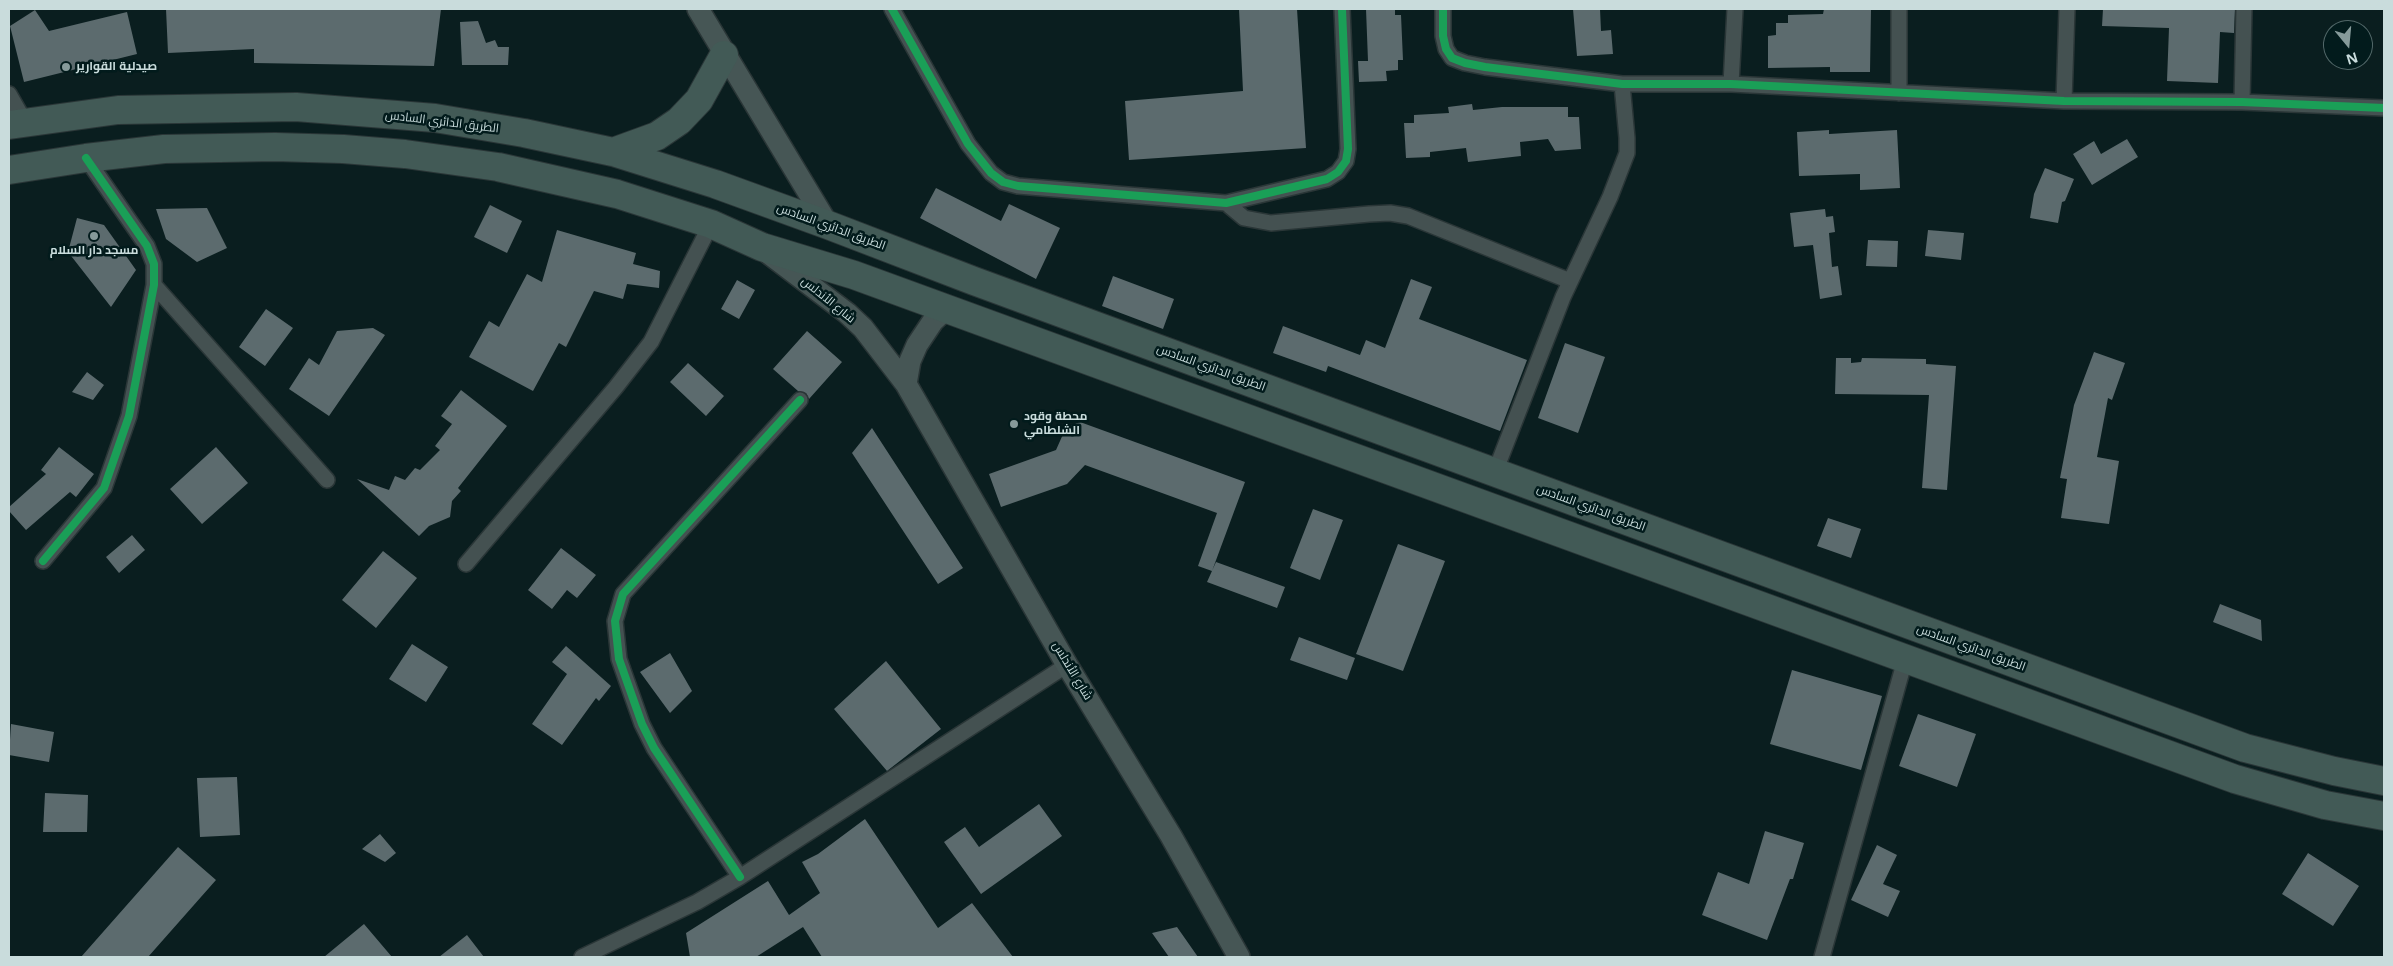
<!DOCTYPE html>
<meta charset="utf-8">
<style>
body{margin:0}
#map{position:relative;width:2393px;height:966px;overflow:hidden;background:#0a1e1f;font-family:"Open Sans",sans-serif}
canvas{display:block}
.frame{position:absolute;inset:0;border:10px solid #c9dcdc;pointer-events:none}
.north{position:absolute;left:2323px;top:20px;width:50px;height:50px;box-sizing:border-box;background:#021b1c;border:1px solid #526869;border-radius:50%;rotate:163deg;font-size:14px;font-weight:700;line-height:20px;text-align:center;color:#c9dcdc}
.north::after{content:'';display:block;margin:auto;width:18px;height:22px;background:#869a9a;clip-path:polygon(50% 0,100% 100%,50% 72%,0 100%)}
</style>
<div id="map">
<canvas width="2393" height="966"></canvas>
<div class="frame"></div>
<div class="north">N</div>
</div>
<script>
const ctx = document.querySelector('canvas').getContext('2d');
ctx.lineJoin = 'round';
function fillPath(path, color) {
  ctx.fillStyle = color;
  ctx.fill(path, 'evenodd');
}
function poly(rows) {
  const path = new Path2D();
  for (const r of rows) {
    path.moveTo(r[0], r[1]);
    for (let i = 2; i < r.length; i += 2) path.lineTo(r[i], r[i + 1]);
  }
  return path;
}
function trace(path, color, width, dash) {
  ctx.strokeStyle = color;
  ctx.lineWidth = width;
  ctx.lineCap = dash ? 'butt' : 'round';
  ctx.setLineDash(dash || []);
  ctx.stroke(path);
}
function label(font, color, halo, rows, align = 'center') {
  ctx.font = font + ' "Open Sans",Cairo,sans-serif';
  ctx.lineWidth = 5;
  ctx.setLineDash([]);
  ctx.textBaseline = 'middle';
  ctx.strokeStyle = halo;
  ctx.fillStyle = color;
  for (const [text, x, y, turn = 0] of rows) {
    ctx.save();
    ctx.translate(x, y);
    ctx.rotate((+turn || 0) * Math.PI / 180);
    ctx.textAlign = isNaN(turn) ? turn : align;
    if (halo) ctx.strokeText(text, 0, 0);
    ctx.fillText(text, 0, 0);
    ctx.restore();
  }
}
const building = poly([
 [166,9,441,9,434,66,254,63,254,49,168,53],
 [1239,9,1297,9,1306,148,1129,160,1125,101,1243,91],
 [1366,9,1395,9,1395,15,1401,15,1403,60,1398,60,1398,70,1386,71,1387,81,1359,82,1358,61,1368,61],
 [1573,9,1600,9,1601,31,1611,30,1613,54,1577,56],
 [1824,9,1871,9,1870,72,1830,72,1830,67,1768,68,1768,36,1776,35,1776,23,1788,23,1788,15,1823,14],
 [2103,9,2235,9,2234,33,2220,32,2218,83,2167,81,2169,28,2102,26],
 [35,10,49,31,127,12,137,54,24,82,10,26],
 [478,21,486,43,495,40,498,47,509,47,508,65,462,65,460,22],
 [1472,104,1473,110,1502,107,1568,107,1568,117,1579,117,1581,149,1555,151,1548,139,1520,142,1521,156,1468,162,1466,148,1430,152,1430,157,1406,158,1404,123,1414,123,1414,115,1449,113,1448,107],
 [1829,130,1829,134,1897,130,1900,188,1860,190,1860,174,1799,176,1797,132],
 [2127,139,2138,157,2092,185,2073,154,2094,141,2101,154],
 [2045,168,2074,179,2065,201,2062,202,2058,223,2030,218,2034,194],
 [936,188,1001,221,1009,204,1060,228,1036,279,920,218],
 [490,205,522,221,507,253,474,237],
 [207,208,227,248,197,262,166,239,156,209],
 [1825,209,1826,217,1833,216,1835,232,1829,233,1832,267,1838,266,1842,295,1820,299,1813,245,1794,247,1790,213],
 [77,218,104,225,136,270,111,307,68,252],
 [557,230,636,253,633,264,660,271,659,288,627,284,623,299,594,291,566,347,559,343,533,391,469,357,489,321,499,327,527,274,542,282],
 [1928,230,1964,233,1961,260,1925,256],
 [1868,240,1898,241,1897,267,1866,266],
 [1113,276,1174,299,1163,329,1102,306],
 [1411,279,1432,287,1419,319,1527,360,1500,431,1328,366,1326,372,1273,353,1283,326,1360,355,1366,340,1385,348],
 [737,280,755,290,739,319,721,309],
 [266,309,293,328,265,366,239,347],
 [373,328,385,335,329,416,289,389,309,358,319,365,337,331],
 [807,331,842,362,809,399,806,393,798,391,773,369],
 [1565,343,1605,357,1578,433,1538,418],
 [2094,352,2125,363,2112,400,2108,398,2097,457,2119,461,2109,524,2061,518,2067,479,2060,478,2074,405],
 [1836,358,1851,358,1851,363,1861,362,1862,358,1926,359,1926,364,1956,366,1947,490,1922,488,1929,395,1835,394],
 [688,363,724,396,706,416,670,382],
 [87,372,104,385,93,400,72,392],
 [461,390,507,426,458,488,461,491,452,501,450,517,429,526,419,536,357,479,389,490,395,476,405,480,415,468,420,470,440,450,435,446,452,424,441,416],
 [1080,422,1245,482,1212,571,1198,566,1217,513,1085,465,1067,484,1001,507,989,474,1056,450,1064,432,1070,426],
 [872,428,963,568,938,584,852,453],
 [59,447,94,474,76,497,70,492,26,530,9,511,9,507,46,474,41,470],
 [216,447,248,483,202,524,170,489],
 [1313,509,1343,520,1320,580,1290,568],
 [1828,518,1861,529,1851,558,1817,546],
 [132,535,145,550,119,573,106,557],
 [1398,544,1445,561,1403,671,1356,654],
 [561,548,596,575,577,598,567,590,552,609,528,590],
 [383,551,417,578,376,628,342,600],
 [1216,562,1285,587,1277,608,1207,582],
 [2220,604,2261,620,2262,641,2213,622],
 [1299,637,1355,658,1347,680,1290,660],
 [412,644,448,667,426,702,389,679],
 [566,646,611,686,599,701,596,698,562,745,532,724,567,674,552,662],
 [670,653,692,691,670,713,640,672],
 [886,661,941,729,887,771,834,709],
 [1792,670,1882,696,1861,770,1770,744],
 [1918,714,1976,734,1957,787,1899,766],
 [11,724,54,732,49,762,9,755],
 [237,777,240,835,200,837,197,778],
 [45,793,88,795,87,832,43,832],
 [1039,804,1062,836,981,894,944,842,965,827,979,847],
 [865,819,938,928,972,903,1013,957,822,957,803,927,756,957,690,957,686,933,768,881,789,915,820,893,802,862,818,854],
 [1765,831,1804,843,1793,879,1790,879,1767,940,1702,915,1718,872,1749,884],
 [380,834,396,853,385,862,362,849],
 [1877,845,1897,855,1883,884,1900,891,1888,917,1851,900],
 [178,847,216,880,148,957,81,957],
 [2308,853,2359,886,2333,926,2282,894],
 [364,924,392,957,324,957],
 [1177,927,1198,957,1169,957,1152,933],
 [467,935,484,957,439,957]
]);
const street = poly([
 [892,9,968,144,991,173,1003,182,1018,186,1226,203,1327,179,1338,172,1346,161,1348,149,1342,9],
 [1443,9,1443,36,1446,49,1452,58,1465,63,1485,67,1622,84,1731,84,2064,101,2242,102,2384,108],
 [1731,84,1735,9],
 [1899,93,1899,9],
 [9,94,25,122],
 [2064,101,2067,9],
 [2242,102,2244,9],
 [1226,203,1244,218,1271,223,1369,214,1390,213,1408,216,1570,281],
 [154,285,327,480],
 [1495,472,1563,297,1610,197,1627,153,1627,138,1622,84],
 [43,561,104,488,129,416,154,285,154,264,147,246,86,158],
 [466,564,616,387,651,342,711,224],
 [740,877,654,748,642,724,619,659,615,621,623,594,800,400],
 [582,957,697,902,740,877,1067,665],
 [1822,957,1905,660]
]);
const secondary = poly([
 [698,9,828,225],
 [768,253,847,313,863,328,906,384,1067,665,1171,836,1239,957],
 [906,384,910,361,917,345,933,321,946,309]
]);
const highway = poly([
 [9,125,118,110,296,107,435,118,524,133,613,152,715,184,828,225,974,281,2245,748,2334,771,2384,781],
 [613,152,657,136,679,121,699,100,724,55],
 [9,170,86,158,164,149,275,147,343,149,405,154,498,167,617,194,711,224,762,247,854,275,2235,779,2325,805,2384,816]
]);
const cycleway = poly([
 [892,9,968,144,991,173,1003,182,1018,186,1226,203,1327,179,1338,172,1346,161,1348,149,1342,9],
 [1443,9,1443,36,1446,49,1452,58,1465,63,1485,67,1622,84,1731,84,2064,101,2242,102,2384,108],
 [43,561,104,488,129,416,154,285,154,264,147,246,86,158],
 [740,877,654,748,642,724,619,659,615,621,623,594,800,400]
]);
const markers = [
 [66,67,5,"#869a9a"],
 [94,236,5,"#869a9a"],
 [1014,424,5,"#869a9a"]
];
const poiNames = [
 ["صيدلية القوارير",76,67],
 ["مسجد دار السلام",94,251,"center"],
 ["محطة وقود",1024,417],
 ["الشلطامي",1024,431]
];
const streetNames = [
 ["الطريق الدائري السادس",442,122,7],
 ["الطريق الدائري السادس",831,227,20],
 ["شارع الأندلس",828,300,39],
 ["الطريق الدائري السادس",1211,368,20],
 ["الطريق الدائري السادس",1591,508,20],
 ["الطريق الدائري السادس",1971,648,20],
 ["شارع الأندلس",1072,671,59]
];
fillPath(building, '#5c6b6e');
trace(street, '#2a3637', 18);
trace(secondary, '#2a3637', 24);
trace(highway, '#2a3637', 30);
trace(street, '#445151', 15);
trace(secondary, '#465655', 21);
trace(highway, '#425a56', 28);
trace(cycleway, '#1a9f57', 8);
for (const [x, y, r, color] of markers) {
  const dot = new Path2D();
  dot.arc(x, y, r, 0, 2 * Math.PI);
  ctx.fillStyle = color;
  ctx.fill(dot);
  trace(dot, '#021b1c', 2);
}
label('bold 12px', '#c9dcdc', '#021b1c', poiNames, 'left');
label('12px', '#c9dcdc', '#021b1c', streetNames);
</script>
